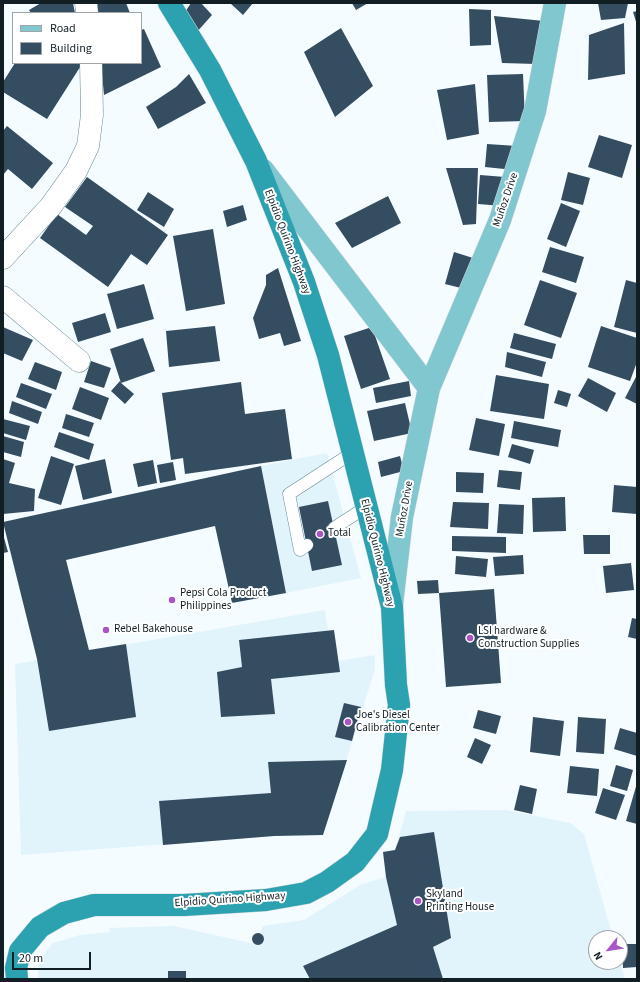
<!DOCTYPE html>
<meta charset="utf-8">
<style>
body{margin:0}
#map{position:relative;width:640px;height:982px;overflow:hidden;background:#f4fcff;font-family:"Source Sans 3",sans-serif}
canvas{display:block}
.frame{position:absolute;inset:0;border:4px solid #111f25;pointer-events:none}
.legend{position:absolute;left:12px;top:12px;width:130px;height:52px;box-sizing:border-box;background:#fff;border:1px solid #a0a5a8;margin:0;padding:5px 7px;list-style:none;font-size:12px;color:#111f25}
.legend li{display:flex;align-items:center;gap:8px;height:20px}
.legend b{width:20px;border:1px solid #a0a5a8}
.north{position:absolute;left:588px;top:930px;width:40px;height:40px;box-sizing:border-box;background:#fff;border:1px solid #a0a5a8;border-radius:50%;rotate:240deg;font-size:11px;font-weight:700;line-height:16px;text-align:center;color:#111f25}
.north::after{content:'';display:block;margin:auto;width:14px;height:18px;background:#a856c5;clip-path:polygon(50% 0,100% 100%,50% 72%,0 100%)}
.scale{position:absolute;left:12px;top:952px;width:79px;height:18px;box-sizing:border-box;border:2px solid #111f25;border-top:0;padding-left:5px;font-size:12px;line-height:14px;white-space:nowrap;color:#111f25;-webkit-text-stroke:3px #fff;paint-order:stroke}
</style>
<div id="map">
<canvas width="640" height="982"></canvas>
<div class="frame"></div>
<ul class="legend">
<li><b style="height:5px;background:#80c7d0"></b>Road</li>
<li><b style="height:11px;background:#354d61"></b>Building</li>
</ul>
<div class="north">N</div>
<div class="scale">20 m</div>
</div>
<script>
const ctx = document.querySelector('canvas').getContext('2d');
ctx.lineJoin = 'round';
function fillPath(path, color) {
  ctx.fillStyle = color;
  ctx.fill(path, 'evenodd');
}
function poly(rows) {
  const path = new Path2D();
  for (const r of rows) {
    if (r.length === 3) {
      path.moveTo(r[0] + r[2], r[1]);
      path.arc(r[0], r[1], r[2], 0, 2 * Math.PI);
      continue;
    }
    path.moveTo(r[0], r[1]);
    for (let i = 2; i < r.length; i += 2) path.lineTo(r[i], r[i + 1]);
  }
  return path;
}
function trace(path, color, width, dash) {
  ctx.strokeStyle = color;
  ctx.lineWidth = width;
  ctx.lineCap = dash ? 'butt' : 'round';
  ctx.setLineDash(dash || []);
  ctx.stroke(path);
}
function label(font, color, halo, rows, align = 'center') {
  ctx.font = font + ' "Source Sans 3",sans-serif';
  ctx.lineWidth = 4;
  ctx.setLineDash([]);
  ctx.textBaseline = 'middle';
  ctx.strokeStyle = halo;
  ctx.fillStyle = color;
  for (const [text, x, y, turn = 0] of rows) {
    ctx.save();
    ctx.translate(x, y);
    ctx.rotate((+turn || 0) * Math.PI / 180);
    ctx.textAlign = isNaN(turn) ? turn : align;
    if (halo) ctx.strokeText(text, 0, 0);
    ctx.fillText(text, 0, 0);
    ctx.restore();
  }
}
const built = poly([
 [327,453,361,578,286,593,261,466],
 [325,610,328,631,338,661,375,655,375,669,323,835,274,836,21,855,15,664],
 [506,810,570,823,584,834,613,938,596,938,596,962,620,962,625,979,38,979,39,960,53,943,80,935,110,932,109,928,174,926,255,944,252,937,256,933,260,933,263,926,304,920,362,884,386,877,383,852,395,850,406,811]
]);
const building = poly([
 [41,3,73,3,75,13,31,13,29,10],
 [95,3,126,3,130,13,96,13],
 [191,3,201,3,212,15,196,33,183,15],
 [230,3,253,3,243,15],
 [352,3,368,3,356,10],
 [598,3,628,3,625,18,601,20],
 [469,9,491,10,491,45,470,46],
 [637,11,637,25,633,12],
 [494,16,544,21,536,64,502,63],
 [624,23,625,74,588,80,589,35],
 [341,28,373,86,335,117,304,52],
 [144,29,161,67,104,95,101,63,141,63,141,30],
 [15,63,80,63,82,64,47,119,3,92,3,82],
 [189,74,206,103,158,129,146,107,176,87],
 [523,74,525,121,489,122,487,75],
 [475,84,479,134,447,140,437,90],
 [7,126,53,163,32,189,8,169,3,175,3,131],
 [599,135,632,145,622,178,588,167],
 [487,144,517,146,514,170,485,167],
 [446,168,478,168,476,224,463,225],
 [568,172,590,178,583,205,561,200],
 [480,175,505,177,503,206,478,204],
 [87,177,168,235,147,265,131,254,108,287,40,238,57,214,86,235,93,226,65,207],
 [148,192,174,209,164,227,137,210],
 [388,196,401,223,352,248,335,223],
 [561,203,580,211,566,247,547,239],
 [243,205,247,220,227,227,223,211],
 [213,229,225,304,186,311,173,236],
 [550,247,584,257,576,283,542,272],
 [454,252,473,258,465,289,445,284],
 [278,268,301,341,284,346,280,333,259,339,253,318,266,285,266,275],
 [540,280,577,293,561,338,524,325],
 [626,280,637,283,637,333,614,327],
 [144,284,154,319,117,329,107,294],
 [105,313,111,332,78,342,72,323],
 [215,326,220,361,169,367,166,331],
 [601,326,637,338,637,362,630,381,588,367],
 [3,327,33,340,22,361,3,353],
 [372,327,390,379,361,389,344,336],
 [514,333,556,344,552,359,510,348],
 [143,338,155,371,121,383,134,394,125,404,111,391,120,381,121,383,110,349],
 [507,352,546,362,542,377,505,367],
 [91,361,111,368,104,388,84,382],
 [35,362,62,372,56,390,28,379],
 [496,375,549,384,544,419,490,411],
 [637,375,637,404,625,398],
 [588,378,616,393,607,412,578,396],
 [409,381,411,396,376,403,373,388],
 [241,382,245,414,285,409,292,459,185,474,183,458,171,460,162,393],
 [21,383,52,394,46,409,16,397],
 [80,387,109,398,101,420,72,409],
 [558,390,571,394,567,407,554,403],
 [12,401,42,412,38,424,9,413],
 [405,403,412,433,374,441,367,411],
 [66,414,94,423,89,437,62,428],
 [476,418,505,424,499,456,469,450],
 [3,419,30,426,26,440,3,433],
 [514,421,561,430,558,447,511,438],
 [59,432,94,444,89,460,54,447],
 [3,436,24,442,21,457,3,452],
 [512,444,534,450,530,464,508,457],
 [51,456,74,464,61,505,38,498],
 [400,456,404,471,381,477,378,462],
 [3,459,15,463,9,483,35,489,34,511,3,514],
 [105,459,112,493,83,500,75,466],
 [153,460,157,483,138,487,133,464],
 [173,462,176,480,160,483,157,465],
 [261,466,286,593,232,603,215,526,66,560,89,650,126,644,136,717,49,731,37,659,3,522],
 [499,470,522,472,520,490,497,487],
 [456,472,484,473,483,493,456,492],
 [614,485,637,487,637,514,612,512],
 [565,497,566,531,533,532,532,498],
 [328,501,342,565,312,571,299,507],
 [453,502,489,503,488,529,450,527],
 [499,504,524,505,523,534,497,533],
 [3,534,8,552,3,553],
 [583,535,610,535,610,554,584,554],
 [452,536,506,537,506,553,452,551],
 [523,555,524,574,495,576,493,557],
 [456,556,488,559,486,577,455,574],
 [631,563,634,590,606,593,603,566],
 [438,580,439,593,418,594,417,581],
 [494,589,501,683,446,687,439,593],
 [632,618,637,619,637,639,628,637],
 [334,630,340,672,271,679,275,714,221,717,217,672,242,667,239,640],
 [344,703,361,707,352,741,335,737],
 [478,710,501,716,496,734,473,728],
 [533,717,564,721,560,756,530,752],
 [578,717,606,719,604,754,576,752],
 [620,728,637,733,637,756,614,749],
 [475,738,491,745,482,764,467,757],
 [347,760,323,835,274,836,163,845,159,801,271,793,268,762],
 [616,765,633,770,627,791,610,786],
 [570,766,599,769,597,796,567,793],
 [637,783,637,824,626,821],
 [520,785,537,789,532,814,514,810],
 [603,788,625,795,616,820,595,813],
 [434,832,451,938,433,947,443,979,310,979,303,966,397,925,386,877,383,852,395,850,400,837],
 [258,939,6],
 [622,944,637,944,637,967,623,968],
 [168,971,186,971,186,979,168,979]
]);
const lane = poly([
 [334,528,366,507],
 [307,545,300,550,289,494,352,453]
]);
const street = poly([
 [86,3,87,13],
 [3,258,51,206,76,171,88,146,92,115,91,63],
 [3,297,79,361]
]);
const primary = poly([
 [263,170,429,388],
 [392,604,402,517,429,388,500,220,535,111,555,3]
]);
const highway = poly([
 [17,979,16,968,20,951,40,927,64,913,94,905,184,905,266,900,306,893,327,882,355,862,377,834,392,770,399,705,396,685,392,607,328,355,304,282,256,161,210,70,169,3]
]);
const markers = [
 [320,534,4,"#a856c5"],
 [172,600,4,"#a856c5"],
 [106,630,4,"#a856c5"],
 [470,638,4,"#a856c5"],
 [348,722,4,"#a856c5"],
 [418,901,4,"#a856c5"]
];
const streetNames = [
 ["Muñoz Drive",506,200,-71],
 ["Elpidio Quirino Highway",287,242,69],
 ["Muñoz Drive",405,509,-80],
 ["Elpidio Quirino Highway",377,553,76],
 ["Elpidio Quirino Highway",230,900,-4]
];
const poiNames = [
 ["Total",328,534],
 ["Pepsi Cola Product",180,594],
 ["Philippines",180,607],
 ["Rebel Bakehouse",114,630],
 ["LSI hardware &",478,632],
 ["Construction Supplies",478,645],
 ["Joe's Diesel",356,716],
 ["Calibration Center",356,729],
 ["Skyland",426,895],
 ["Printing House",426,908]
];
fillPath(built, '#e1f3fb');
fillPath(building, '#354d61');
trace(lane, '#648796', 13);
trace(street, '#648796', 23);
trace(primary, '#d4d7d8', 23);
trace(highway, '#d4d7d8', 23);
trace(lane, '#fff', 12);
trace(street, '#fff', 22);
trace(primary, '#80c7d0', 22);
trace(highway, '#2ca2b1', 22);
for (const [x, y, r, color] of markers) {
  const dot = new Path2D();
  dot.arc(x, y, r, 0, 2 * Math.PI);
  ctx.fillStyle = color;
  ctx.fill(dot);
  trace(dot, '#fff', 1.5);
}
label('11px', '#111f25', '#fff', streetNames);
label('11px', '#111f25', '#fff', poiNames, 'left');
</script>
